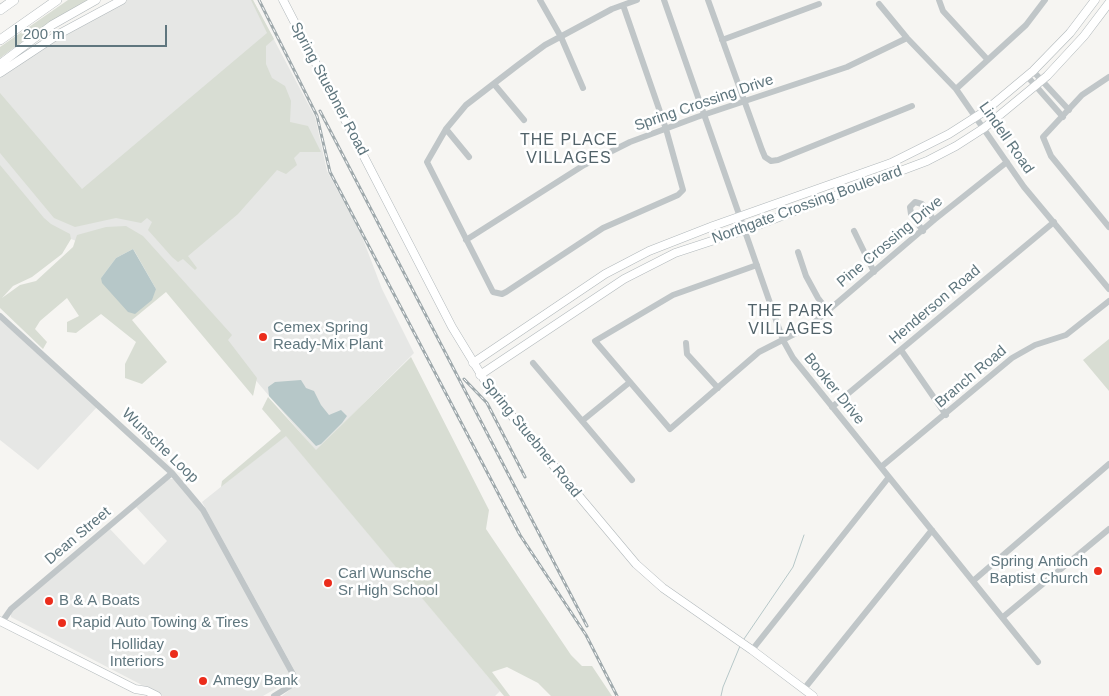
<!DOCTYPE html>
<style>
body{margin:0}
#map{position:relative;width:1109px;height:696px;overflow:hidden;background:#f6f5f2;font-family:Arial,sans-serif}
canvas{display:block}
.scale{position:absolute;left:15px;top:25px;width:152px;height:22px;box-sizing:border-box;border:2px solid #5f767e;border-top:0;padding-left:6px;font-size:15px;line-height:18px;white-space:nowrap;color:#5f767e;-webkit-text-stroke:4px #fff;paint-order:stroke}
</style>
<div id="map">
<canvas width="1109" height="696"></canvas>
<div class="scale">200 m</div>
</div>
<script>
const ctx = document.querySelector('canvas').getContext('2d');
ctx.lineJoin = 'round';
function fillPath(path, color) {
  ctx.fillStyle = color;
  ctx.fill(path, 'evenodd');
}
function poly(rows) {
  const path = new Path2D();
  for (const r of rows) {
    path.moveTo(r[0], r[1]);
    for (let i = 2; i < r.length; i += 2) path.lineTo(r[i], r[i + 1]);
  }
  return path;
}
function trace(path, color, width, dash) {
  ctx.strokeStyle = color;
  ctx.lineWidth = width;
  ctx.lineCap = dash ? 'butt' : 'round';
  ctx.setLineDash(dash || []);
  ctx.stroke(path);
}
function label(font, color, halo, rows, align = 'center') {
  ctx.font = font + ' Arial,sans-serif';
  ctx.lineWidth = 5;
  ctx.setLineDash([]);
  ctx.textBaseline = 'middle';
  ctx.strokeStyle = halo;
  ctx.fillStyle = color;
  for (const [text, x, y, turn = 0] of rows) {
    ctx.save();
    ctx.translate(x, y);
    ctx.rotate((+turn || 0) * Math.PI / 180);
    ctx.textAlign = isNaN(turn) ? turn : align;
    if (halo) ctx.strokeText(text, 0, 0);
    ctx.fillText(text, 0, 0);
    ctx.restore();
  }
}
const built = poly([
 [126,0,253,0,315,117,327,171,361,234,382,289,414,353,316,451,131,234,84,244,53,232,0,182,0,75,16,63],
 [0,320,97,407,38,470,0,440],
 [286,435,500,691,495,696,282,696,297,684,297,675,202,502],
 [169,479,175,479,199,507,291,674,289,681,263,696,163,696,11,617,11,612,110,529,144,565,167,541,136,507]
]);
const green = poly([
 [68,0,88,0,38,30,0,58,0,47],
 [251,0,253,0,274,39,266,46,266,64,272,78,285,86,291,101,290,122,308,126,321,152,300,152,294,158,297,165,286,174,277,170,238,214,188,256,197,268,195,270,183,259,178,262,172,257,148,230,152,222,147,218,141,223,116,218,75,227,54,218,0,153,0,93,82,189,267,33],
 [0,165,44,218,51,224,70,234,71,239,62,254,32,277,13,286,2,298,20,285,36,281,73,247,77,235,106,227,126,226,143,236,232,335,228,340,257,378,253,396,166,292,132,320,167,362,142,384,125,378,125,364,136,342,101,314,76,333,67,332,67,322,79,316,67,298,40,321,35,329,47,342,43,349,0,308],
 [133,249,135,252,156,289,101,278,116,258],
 [1109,339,1109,391,1083,360],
 [411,357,489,510,486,529,571,655,582,666,592,666,612,696,551,696,538,683,507,667,492,672,510,696,504,696,286,436,221,487,222,481,281,431,262,409,268,397,316,450]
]);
const water = poly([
 [133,249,156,289,152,300,135,314,128,312,102,283,101,278,116,258],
 [301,380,306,388,314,391,321,405,329,415,341,410,347,416,342,423,321,444,316,446,269,396,268,387,275,382]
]);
const stream = poly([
 [744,639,793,567,804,535],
 [721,696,723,687,740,646]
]);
const minor = poly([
 [540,0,561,37,583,88],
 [664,0,783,340,793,358,1038,662],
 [708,0,762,150,765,157,771,161,778,160,912,106],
 [939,0,943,11,987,59],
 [879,4,907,38,956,89,1024,187,1109,289],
 [623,5,666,129,683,190,678,195,603,228,506,292,502,294,493,292,427,162,446,129,466,105,518,65,545,45,573,30,612,9,623,5,637,0],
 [722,40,819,4],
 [1033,71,1069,110],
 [1027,76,1063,117],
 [1109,77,1082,95,1043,137,1051,156,1109,227],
 [494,84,524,120],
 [956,89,1026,25,1045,0],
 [446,129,469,157],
 [854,231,874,272],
 [923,231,911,214,910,207,915,202,922,204,934,220],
 [466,240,584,165,630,142,697,117,847,67,907,38],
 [798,252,806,276,818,298,828,311],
 [757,265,673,295,595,341,670,429,759,352,810,326,934,220,1007,162],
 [0,316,172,473,203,510,294,676,290,686,274,696],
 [686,343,687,354,718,388],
 [901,350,946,415],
 [533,363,632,480],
 [832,407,1054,222],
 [582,421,630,382],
 [881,467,1012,358,1035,345,1066,335,1109,301],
 [973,581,1109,464],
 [1003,617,1109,529],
 [2,622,11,609,172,473],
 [752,650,889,477],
 [804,689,932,530]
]);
const major = poly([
 [283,0,452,327,491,391,636,564,663,588,752,650,813,696],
 [0,64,52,25,96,0],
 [0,73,59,34,122,0],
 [473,363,605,274,649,251,713,226,891,163,949,134,985,111,1033,71,1070,33,1095,0],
 [480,375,624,279,675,253,745,230,895,173,927,161,956,146,984,128,1047,76,1084,36,1109,3],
 [0,621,135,689,147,691,157,696]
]);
const highway = poly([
 [0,10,14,0],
 [0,40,57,0]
]);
const rail = poly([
 [259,0,317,116,330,172,520,535,586,635,617,696],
 [320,111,587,626],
 [464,379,487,403,525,477]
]);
const markers = [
 [263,337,5,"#eb2d1c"],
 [1098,571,5,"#eb2d1c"],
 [328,583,5,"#eb2d1c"],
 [49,601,5,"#eb2d1c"],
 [62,623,5,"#eb2d1c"],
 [174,654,5,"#eb2d1c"],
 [203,681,5,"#eb2d1c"]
];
const streetNames = [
 ["Spring Stuebner Road",329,89,62],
 ["Spring Crossing Drive",704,103,-19],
 ["Lindell Road",1006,138,55],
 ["Northgate Crossing Boulevard",807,205,-20],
 ["Pine Crossing Drive",890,242,-40],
 ["Henderson Road",935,305,-40],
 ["Branch Road",971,377,-40],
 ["Booker Drive",834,389,51],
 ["Spring Stuebner Road",531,438,51],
 ["Wunsche Loop",160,446,44],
 ["Dean Street",78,536,-40]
];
const poiNames = [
 ["Cemex Spring",273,328],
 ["Ready-Mix Plant",273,345],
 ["Spring Antioch",1088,562,"right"],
 ["Baptist Church",1088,579,"right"],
 ["Carl Wunsche",338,574],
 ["Sr High School",338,591],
 ["B & A Boats",59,601],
 ["Rapid Auto Towing & Tires",72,623],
 ["Holliday",164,645,"right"],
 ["Interiors",164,662,"right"],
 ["Amegy Bank",213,681]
];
const neighbourhoodNames = [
 ["THE PLACE",569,141],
 ["VILLAGES",569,159],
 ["THE PARK",791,312],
 ["VILLAGES",791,330]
];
fillPath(built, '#e6e7e5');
fillPath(green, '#d8ddd3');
fillPath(water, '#b6c7c8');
trace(stream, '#b6c7c8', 1);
trace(major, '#b1b8bb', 9);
trace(highway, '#b3b9bb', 10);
trace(minor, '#c0c6c8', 6);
trace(major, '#fff', 8);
trace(highway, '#fff', 9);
trace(rail, '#9fa9ac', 3);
trace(rail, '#fff', 1, [4]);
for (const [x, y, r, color] of markers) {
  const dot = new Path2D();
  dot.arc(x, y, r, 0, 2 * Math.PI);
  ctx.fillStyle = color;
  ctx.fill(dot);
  trace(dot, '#fff', 2);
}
label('15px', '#5f767e', '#fff', streetNames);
label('15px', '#5f767e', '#fff', poiNames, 'left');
ctx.letterSpacing = '1px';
label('16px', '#516269', '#fff', neighbourhoodNames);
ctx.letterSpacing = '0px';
</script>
